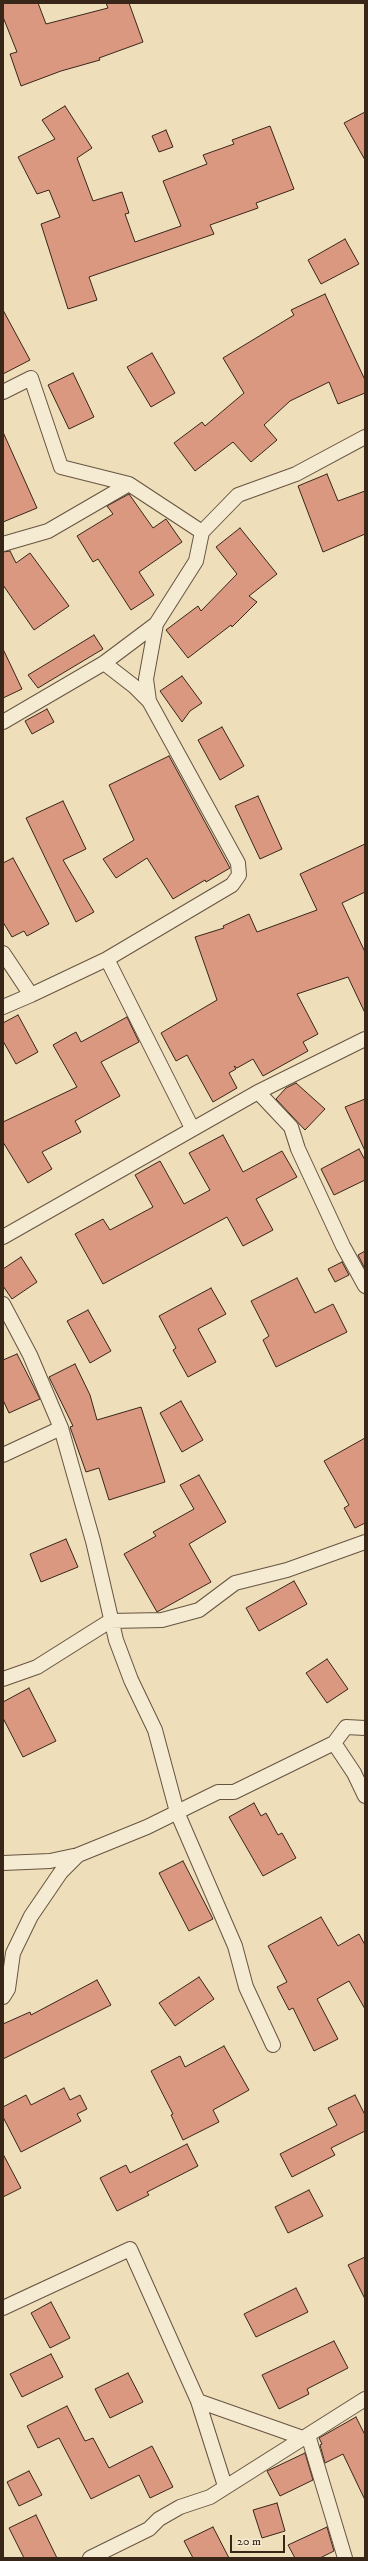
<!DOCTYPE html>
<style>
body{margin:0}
#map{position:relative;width:368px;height:2561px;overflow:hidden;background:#efdeba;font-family:"IM FELL DW Pica",serif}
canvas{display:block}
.frame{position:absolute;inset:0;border:4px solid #382619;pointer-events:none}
.scale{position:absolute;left:230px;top:2535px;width:55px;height:18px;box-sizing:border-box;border:2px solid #382619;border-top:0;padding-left:5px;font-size:12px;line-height:14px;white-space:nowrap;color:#382619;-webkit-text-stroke:3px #f5ead2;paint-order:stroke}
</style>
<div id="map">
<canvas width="368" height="2561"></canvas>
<div class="frame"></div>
<div class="scale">20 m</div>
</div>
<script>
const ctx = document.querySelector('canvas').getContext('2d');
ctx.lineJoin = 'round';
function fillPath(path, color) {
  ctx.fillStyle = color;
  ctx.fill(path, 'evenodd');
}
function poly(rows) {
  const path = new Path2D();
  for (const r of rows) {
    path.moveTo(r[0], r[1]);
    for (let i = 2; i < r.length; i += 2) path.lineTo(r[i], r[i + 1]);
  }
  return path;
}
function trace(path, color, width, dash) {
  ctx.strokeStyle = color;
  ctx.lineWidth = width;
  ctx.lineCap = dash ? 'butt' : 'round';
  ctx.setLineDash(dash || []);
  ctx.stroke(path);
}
const building = poly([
 [3,3,38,3,46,24,108,8,106,3,129,3,143,42,99,58,100,60,61,71,21,86,10,54,17,52,3,17,3,3],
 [65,106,92,148,77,158,93,201,122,192,129,213,125,214,135,242,181,226,163,181,207,164,203,155,234,144,232,140,270,126,294,189,256,203,258,208,210,225,214,234,89,277,97,300,68,309,41,224,60,217,49,190,37,194,18,157,55,139,42,120,65,106],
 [365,112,365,160,344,123,365,112],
 [166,130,173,147,159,152,152,136,166,130],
 [345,239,359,264,321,284,308,260,345,239],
 [325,294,365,380,365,393,338,404,329,382,290,401,264,425,277,440,251,462,233,442,195,471,174,443,202,422,205,426,244,393,223,358,294,315,291,310,325,294],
 [3,310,30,360,3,374,3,310],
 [152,353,175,393,151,407,127,367,152,353],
 [73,373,94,417,69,429,48,385,73,373],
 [3,432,37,508,3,522,3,432],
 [327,474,338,501,365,491,365,534,323,552,298,486,327,474],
 [129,494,153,528,166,519,182,542,139,572,154,595,131,610,98,559,93,562,77,536,113,514,107,506,129,494],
 [240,528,277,574,249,596,257,602,232,627,231,625,188,658,166,630,198,606,201,611,237,574,216,547,240,528],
 [10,551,16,563,30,553,69,606,34,630,3,585,3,552,10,551],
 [94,635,103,649,38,688,28,675,94,635],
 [3,649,22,689,3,698,3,649],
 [182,676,202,703,190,711,182,722,160,691,182,676],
 [47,709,54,722,32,734,25,721,47,709],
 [222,727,244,766,220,780,198,740,222,727],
 [169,756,230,868,206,882,205,880,173,899,147,858,116,878,103,859,134,840,109,785,169,756],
 [258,796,282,849,260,859,235,806,258,796],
 [63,801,86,849,63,860,94,912,76,922,26,818,63,801],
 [365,844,365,892,342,903,365,952,365,1013,348,977,297,994,318,1034,303,1042,308,1051,263,1076,253,1059,237,1068,234,1066,236,1069,229,1073,237,1088,213,1102,187,1055,176,1061,161,1033,217,1000,195,937,224,928,223,926,249,914,257,932,317,910,300,874,365,844],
 [13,858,49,924,27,936,24,931,12,937,3,922,3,863,13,858],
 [18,1015,38,1052,16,1064,3,1041,3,1023,18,1015],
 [127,1017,139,1042,101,1062,120,1096,75,1121,81,1132,42,1152,52,1169,28,1183,3,1142,3,1122,77,1087,53,1045,76,1032,81,1042,127,1017],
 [296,1083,325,1109,305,1130,276,1099,286,1088,296,1083],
 [365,1099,365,1151,345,1107,365,1099],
 [223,1135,243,1172,282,1151,297,1177,256,1199,273,1230,243,1246,227,1217,103,1284,75,1234,103,1219,110,1230,153,1207,135,1175,160,1161,184,1204,210,1190,189,1153,223,1135],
 [359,1149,365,1160,365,1180,334,1195,321,1169,359,1149],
 [365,1251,365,1267,364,1267,358,1255,365,1251],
 [21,1257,37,1282,12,1299,3,1286,3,1269,21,1257],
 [342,1262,349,1275,335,1282,328,1269,342,1262],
 [297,1278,315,1313,333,1304,347,1332,276,1367,263,1340,269,1336,251,1301,297,1278],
 [211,1288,226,1314,198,1329,216,1362,188,1377,173,1350,176,1348,159,1316,211,1288],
 [88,1310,111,1351,90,1363,67,1321,88,1310],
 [17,1354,40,1399,9,1413,3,1400,3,1360,17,1354],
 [75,1364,90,1395,97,1420,141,1407,165,1482,109,1500,99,1468,86,1472,70,1427,73,1426,49,1377,75,1364],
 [181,1401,203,1440,182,1452,160,1413,181,1401],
 [365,1438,365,1523,355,1528,344,1508,349,1505,324,1461,365,1438],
 [199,1475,226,1522,189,1544,211,1582,157,1612,124,1554,156,1536,153,1532,194,1509,180,1485,199,1475],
 [66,1539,78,1567,41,1582,30,1554,66,1539],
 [294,1581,307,1604,259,1631,246,1608,294,1581],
 [327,1659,348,1689,327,1703,306,1673,327,1659],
 [29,1688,56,1741,23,1757,3,1718,3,1702,29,1688],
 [254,1803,261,1816,266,1813,278,1835,282,1833,296,1858,263,1876,229,1817,254,1803],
 [183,1861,213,1919,189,1931,159,1873,183,1861],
 [321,1917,338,1946,359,1934,365,1945,365,2009,349,1981,317,1999,338,2039,314,2051,293,2008,289,2010,277,1987,287,1982,268,1946,321,1917],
 [199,1977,214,1999,175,2026,159,2003,199,1977],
 [97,1980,111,2005,3,2059,3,2024,30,2012,31,2015,97,1980],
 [224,2046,249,2090,213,2110,219,2122,183,2140,171,2115,173,2114,151,2071,180,2056,185,2067,224,2046],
 [64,2088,70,2100,80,2095,87,2109,77,2114,81,2121,21,2152,3,2117,3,2107,26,2095,31,2105,64,2088],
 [355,2095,365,2115,365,2131,331,2148,335,2155,292,2177,280,2154,337,2125,328,2108,355,2095],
 [187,2144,198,2166,147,2192,149,2195,117,2211,100,2178,126,2165,130,2173,187,2144],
 [3,2154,21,2188,3,2197,3,2154],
 [309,2190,323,2216,288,2233,275,2207,309,2190],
 [365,2257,365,2299,348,2265,365,2257],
 [296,2288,308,2312,256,2337,244,2314,296,2288],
 [51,2302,70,2338,50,2348,31,2313,51,2302],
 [334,2341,348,2368,307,2389,309,2394,279,2409,262,2375,334,2341],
 [51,2354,63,2377,22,2397,10,2374,51,2354],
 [128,2373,143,2402,110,2418,95,2389,128,2373],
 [67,2406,85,2441,93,2438,109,2468,152,2446,173,2487,150,2498,139,2475,91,2499,59,2438,38,2448,27,2426,67,2406],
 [356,2417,365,2435,365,2500,343,2454,325,2463,320,2445,322,2444,319,2438,356,2417],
 [305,2453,313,2480,280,2496,267,2471,305,2453],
 [29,2471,42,2495,19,2506,7,2482,29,2471],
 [277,2503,285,2531,262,2538,253,2510,277,2503],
 [36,2515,57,2558,24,2558,9,2528,36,2515],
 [213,2527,229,2558,193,2558,184,2541,213,2527],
 [327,2527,334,2551,320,2558,295,2558,288,2545,327,2527]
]);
const street = poly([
 [3,392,31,378,61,467,129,484,202,532],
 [3,544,48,531,129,484],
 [149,701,146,679,156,624],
 [3,722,104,663,156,624,196,561,202,532,238,495,296,474,365,437],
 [3,953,31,995,107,959,232,885,239,875,238,863,149,701,135,687,104,663],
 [107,959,192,1128],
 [3,1007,31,995],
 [258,1092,291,1127,298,1149,343,1246,365,1286],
 [3,1237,258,1092,365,1039],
 [3,1304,30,1355,61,1428,93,1541,116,1640,131,1680,155,1730,177,1812,235,1946,246,1987,273,2045],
 [3,1455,61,1428],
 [3,1679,37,1667,110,1621,162,1620,199,1610,235,1583,287,1570,365,1542],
 [334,1743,346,1727,365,1728],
 [3,1863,50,1861,78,1855,147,1827,218,1792,234,1792,334,1743,354,1773,365,1796],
 [3,1997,8,1989,13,1953,31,1916,61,1872,78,1855],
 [3,2308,130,2249,198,2401,225,2486],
 [198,2401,303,2438],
 [308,2435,345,2558],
 [90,2558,149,2529,159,2519,180,2507,210,2497,365,2399]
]);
fillPath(building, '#da9881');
trace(building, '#382619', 1);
trace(street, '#665441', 16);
trace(street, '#f5ead2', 14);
</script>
